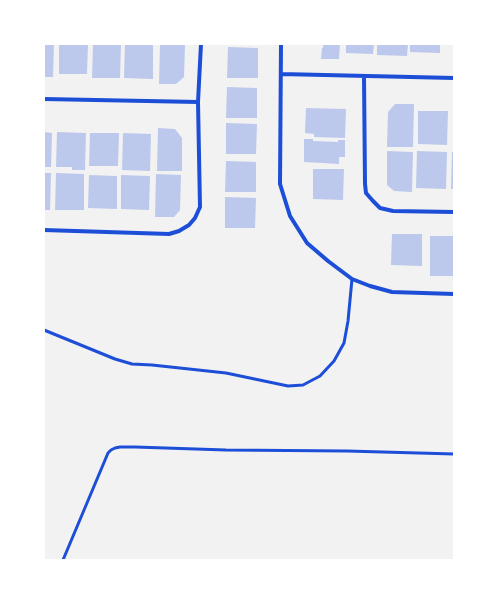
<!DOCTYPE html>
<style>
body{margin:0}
#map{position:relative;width:498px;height:604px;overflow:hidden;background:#f2f2f2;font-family:Barlow,sans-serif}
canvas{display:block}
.frame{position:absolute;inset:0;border:45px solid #fff;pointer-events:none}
</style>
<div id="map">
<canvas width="498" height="604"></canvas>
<div class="frame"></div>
</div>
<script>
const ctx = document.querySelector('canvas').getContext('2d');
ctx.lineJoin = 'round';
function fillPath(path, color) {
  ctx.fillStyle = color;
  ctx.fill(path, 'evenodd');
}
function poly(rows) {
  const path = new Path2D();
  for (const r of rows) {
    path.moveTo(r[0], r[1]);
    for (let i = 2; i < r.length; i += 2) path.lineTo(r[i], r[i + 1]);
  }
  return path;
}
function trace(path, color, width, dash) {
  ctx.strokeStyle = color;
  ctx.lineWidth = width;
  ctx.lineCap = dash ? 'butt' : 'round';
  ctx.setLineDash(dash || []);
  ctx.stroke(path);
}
const building = poly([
 [44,44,54,44,53,77,44,77],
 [59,44,88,44,87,74,59,74],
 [93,44,121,44,120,78,92,78],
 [125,44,153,44,153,79,124,78],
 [160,44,185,45,184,77,176,84,159,84],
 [323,44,340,44,339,59,321,59,322,48,323,48],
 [346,44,374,44,373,54,346,53],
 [377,44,408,44,407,56,377,55],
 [410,44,440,44,440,53,410,52],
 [228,47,258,48,258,78,227,78],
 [227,87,257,88,257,118,226,118],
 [395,104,414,104,413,147,387,147,388,112],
 [306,108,346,109,345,138,314,137,314,134,305,133],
 [418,111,448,111,447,145,418,144],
 [226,123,257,124,256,154,226,154],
 [158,128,175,129,182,138,182,171,157,171],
 [44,132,52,133,51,167,44,167],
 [57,132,86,133,85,170,72,170,72,167,56,167],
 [90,133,119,133,118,166,89,166],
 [123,133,151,134,150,171,122,170],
 [304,139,313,139,313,141,338,142,338,140,345,140,345,157,339,157,339,164,304,162],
 [387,151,413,152,412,192,394,191,387,185],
 [417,151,447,152,446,189,416,188],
 [452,152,454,152,454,189,451,189],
 [226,161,256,162,256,192,225,192],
 [313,169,344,169,343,200,313,199],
 [44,173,51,173,50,210,44,210],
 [56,173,84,174,84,210,55,210],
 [156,174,181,175,180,210,174,217,155,217],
 [89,175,117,176,117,209,88,208],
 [121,175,150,176,149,210,121,209],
 [225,197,256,198,255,228,225,228],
 [392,234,422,234,422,266,391,265],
 [430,236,453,236,453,276,430,276]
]);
const service = poly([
 [44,330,115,359,132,364,152,365,226,373,288,386,303,385,320,376,334,361,344,343,348,321,352,279],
 [63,560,108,453,111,450,115,448,120,447,135,447,226,450,347,451,454,454]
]);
const minor = poly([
 [281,44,280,184,290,216,307,243,328,261,352,279,370,286,392,292,454,294],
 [281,74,454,78],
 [364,76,365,184,366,193,373,201,380,208,393,211,454,212],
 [44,99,198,102],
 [44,230,169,234,179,231,189,225,195,218,200,207,198,102,201,44]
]);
fillPath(building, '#bdc9ec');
trace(service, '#1d4ed8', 3);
trace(minor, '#1d4ed8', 4);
</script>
